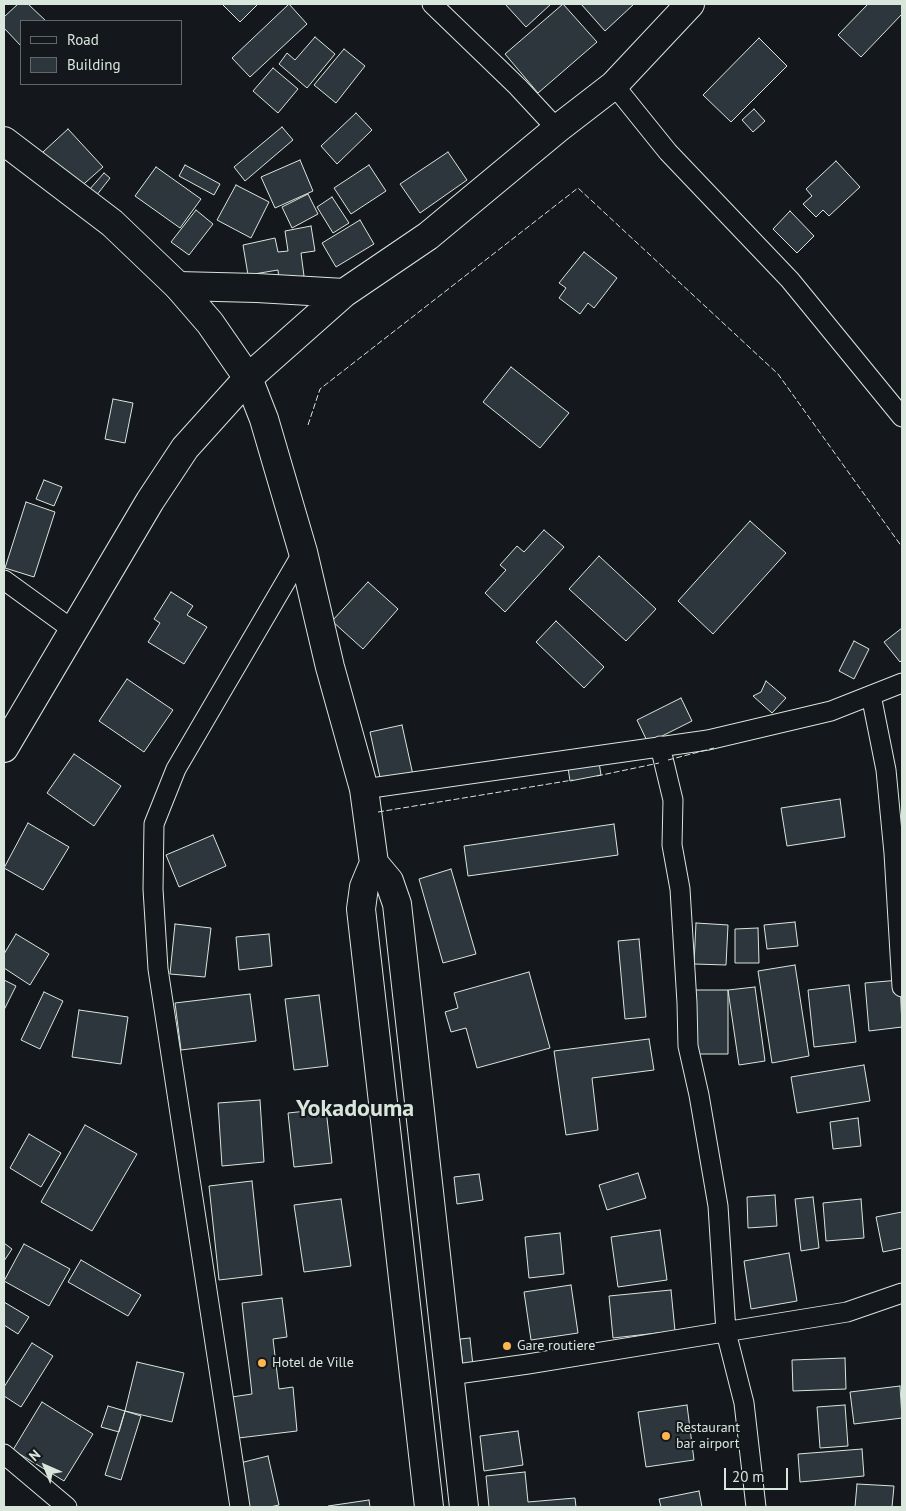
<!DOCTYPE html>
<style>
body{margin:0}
#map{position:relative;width:906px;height:1511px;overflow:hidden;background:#14181c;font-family:"PT Sans",sans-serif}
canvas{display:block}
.frame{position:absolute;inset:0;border:5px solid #d8e6dc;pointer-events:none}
.legend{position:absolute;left:20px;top:20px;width:162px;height:65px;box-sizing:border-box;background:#14181c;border:1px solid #626a69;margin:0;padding:6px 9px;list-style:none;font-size:15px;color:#d8e6dc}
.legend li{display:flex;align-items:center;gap:10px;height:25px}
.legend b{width:25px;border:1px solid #626a69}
.north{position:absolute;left:20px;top:1441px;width:50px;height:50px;-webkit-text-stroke:4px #14181c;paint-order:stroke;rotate:316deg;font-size:14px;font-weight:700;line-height:20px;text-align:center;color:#d8e6dc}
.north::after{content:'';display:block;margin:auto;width:18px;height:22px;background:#d8e6dc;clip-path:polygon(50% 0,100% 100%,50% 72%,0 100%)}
.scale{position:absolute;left:724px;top:1468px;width:64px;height:22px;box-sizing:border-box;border:2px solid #d8e6dc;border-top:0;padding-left:6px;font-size:15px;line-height:18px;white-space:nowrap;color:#d8e6dc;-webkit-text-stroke:4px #14181c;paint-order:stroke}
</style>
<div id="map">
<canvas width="906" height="1511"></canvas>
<div class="frame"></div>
<ul class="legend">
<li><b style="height:6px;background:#14181c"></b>Road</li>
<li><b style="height:14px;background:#2c363c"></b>Building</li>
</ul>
<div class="north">N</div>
<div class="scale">20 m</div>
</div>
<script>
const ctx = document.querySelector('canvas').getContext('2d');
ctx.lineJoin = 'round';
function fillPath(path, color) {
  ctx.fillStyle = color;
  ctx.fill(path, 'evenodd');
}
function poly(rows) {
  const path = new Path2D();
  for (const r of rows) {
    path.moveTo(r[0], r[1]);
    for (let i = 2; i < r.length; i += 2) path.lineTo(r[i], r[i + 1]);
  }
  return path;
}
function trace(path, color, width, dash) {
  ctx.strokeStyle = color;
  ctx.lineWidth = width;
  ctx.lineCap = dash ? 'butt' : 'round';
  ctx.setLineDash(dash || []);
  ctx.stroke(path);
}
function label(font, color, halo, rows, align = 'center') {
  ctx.font = font + ' "PT Sans",sans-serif';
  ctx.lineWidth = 4;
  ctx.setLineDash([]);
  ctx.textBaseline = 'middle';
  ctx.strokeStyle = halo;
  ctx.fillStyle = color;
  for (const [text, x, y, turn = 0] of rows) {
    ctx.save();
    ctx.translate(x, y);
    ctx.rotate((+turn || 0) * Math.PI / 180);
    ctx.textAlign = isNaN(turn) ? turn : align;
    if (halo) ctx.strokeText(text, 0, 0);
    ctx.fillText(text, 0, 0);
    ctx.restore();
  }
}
const building = poly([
 [18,4,28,4,46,21,21,21,21,46,4,28,4,17,18,4],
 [222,4,258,4,240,22,222,4],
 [289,4,307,24,250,77,232,58,289,4],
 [505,4,551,4,526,27,505,4],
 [563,4,597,42,538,93,505,54,563,4],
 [581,4,634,4,605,31,581,4],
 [868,4,902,4,902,14,861,57,838,35,868,4],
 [315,37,335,54,307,88,279,64,287,53,295,60,315,37],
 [759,38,787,66,731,122,703,95,759,38],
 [344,49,365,66,336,103,314,85,344,49],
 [273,68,298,89,278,113,253,91,273,68],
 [754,109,765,121,753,132,742,120,754,109],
 [356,113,372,130,337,164,321,146,356,113],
 [282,127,293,140,245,181,234,167,282,127],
 [68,129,103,167,77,190,43,152,68,129],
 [448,152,467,180,420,213,400,184,448,152],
 [300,160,313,191,275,208,261,177,300,160],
 [836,161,860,187,829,216,823,210,816,217,803,204,812,196,806,189,836,161],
 [185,165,220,184,214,195,179,176,185,165],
 [369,165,386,191,351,214,334,188,369,165],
 [156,167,201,199,180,228,135,196,156,167],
 [104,173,110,178,96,196,89,190,104,173],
 [236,185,269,202,251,238,217,220,236,185],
 [308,194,318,214,292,228,282,207,308,194],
 [332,197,349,223,333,233,317,207,332,197],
 [196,210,213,224,189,255,171,242,196,210],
 [790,211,814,236,797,253,773,229,790,211],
 [360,220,374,244,336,267,322,243,360,220],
 [311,226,315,251,301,253,304,276,279,280,278,270,248,275,243,245,275,238,278,252,288,251,285,231,311,226],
 [584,252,617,278,594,308,588,303,580,314,559,298,566,288,559,283,584,252],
 [511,367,569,413,540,448,483,402,511,367],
 [113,399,133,403,125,443,105,439,113,399],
 [44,480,62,487,54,506,36,499,44,480],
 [26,502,55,512,34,577,5,568,26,502],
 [750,521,786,553,713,634,678,601,750,521],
 [544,530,564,547,505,612,485,593,506,570,500,565,517,546,524,552,544,530],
 [599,556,656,609,626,641,569,589,599,556],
 [368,582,398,609,363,649,332,621,368,582],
 [171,592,193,606,187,615,207,627,184,664,148,642,160,623,154,619,171,592],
 [556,621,604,667,584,688,536,642,556,621],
 [902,628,902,660,900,662,884,642,902,628],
 [854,641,869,649,854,679,839,671,854,641],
 [127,679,173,710,144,752,99,721,127,679],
 [766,681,786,698,772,713,753,696,761,692,766,681],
 [681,698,692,721,648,743,637,720,681,698],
 [402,725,413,775,381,782,370,732,402,725],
 [74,754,121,786,94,826,47,793,74,754],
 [598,756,601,775,570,781,567,761,598,756],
 [840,799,845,837,787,846,781,808,840,799],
 [28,823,69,847,43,890,4,868,28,823],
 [614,824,618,855,468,876,464,846,614,824],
 [213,835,226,866,179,887,166,855,213,835],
 [451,869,476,954,443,963,419,879,451,869],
 [795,922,798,946,767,949,764,925,795,922],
 [696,923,728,925,726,965,694,964,696,923],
 [175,924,211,928,205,977,170,974,175,924],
 [758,928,759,963,735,963,735,929,758,928],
 [16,934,49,954,30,985,4,968,4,954,16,934],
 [269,934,272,966,239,970,236,937,269,934],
 [639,939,646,1017,625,1019,618,941,639,939],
 [795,965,809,1056,772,1063,758,971,795,965],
 [529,972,550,1048,477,1068,466,1028,451,1032,445,1012,458,1008,454,993,529,972],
 [4,980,16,986,4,1010,4,980],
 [900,980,902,1027,869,1031,865,983,900,980],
 [849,985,856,1042,814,1047,808,990,849,985],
 [755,987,765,1061,739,1065,728,990,755,987],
 [695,990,728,990,728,1054,695,1054,695,990],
 [44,992,63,1001,40,1049,21,1040,44,992],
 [250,994,256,1041,181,1050,175,1003,250,994],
 [319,995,328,1066,294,1070,285,999,319,995],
 [79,1010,128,1017,121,1064,72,1057,79,1010],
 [649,1039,654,1070,592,1078,598,1130,566,1135,554,1051,649,1039],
 [864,1065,870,1101,797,1113,791,1077,864,1065],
 [260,1100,264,1162,222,1166,218,1103,260,1100],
 [326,1109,332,1163,294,1167,288,1113,326,1109],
 [858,1118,861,1146,833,1149,830,1122,858,1118],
 [85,1125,137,1154,92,1231,41,1202,85,1125],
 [29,1134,61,1153,41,1187,10,1168,29,1134],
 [638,1173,646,1198,607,1210,599,1185,638,1173],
 [479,1174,483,1200,457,1204,454,1177,479,1174],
 [252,1181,262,1275,219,1280,209,1186,252,1181],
 [775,1195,777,1226,748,1228,747,1197,775,1195],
 [813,1197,819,1248,801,1251,795,1199,813,1197],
 [341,1199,351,1266,304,1272,294,1205,341,1199],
 [861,1199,864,1238,826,1241,823,1203,861,1199],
 [902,1212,902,1248,883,1252,876,1217,902,1212],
 [660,1230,667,1280,618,1287,611,1237,660,1230],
 [560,1233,564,1274,529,1278,525,1237,560,1233],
 [4,1243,12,1249,4,1261,4,1243],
 [24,1244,70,1269,49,1306,4,1281,24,1244],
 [789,1253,797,1301,751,1309,744,1261,789,1253],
 [81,1260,141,1295,128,1316,68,1282,81,1260],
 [571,1285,578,1333,531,1340,524,1292,571,1285],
 [671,1290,675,1331,613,1338,609,1296,671,1290],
 [282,1298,287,1337,273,1339,279,1389,293,1387,297,1431,230,1439,225,1398,252,1394,242,1303,282,1298],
 [4,1302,29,1317,18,1334,4,1325,4,1302],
 [470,1338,473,1366,463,1367,460,1339,470,1338],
 [32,1343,53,1356,21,1407,4,1396,4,1387,32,1343],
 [845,1358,846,1389,793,1391,792,1360,845,1358],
 [137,1362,184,1373,172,1422,125,1411,137,1362],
 [900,1386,902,1418,854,1424,850,1392,900,1386],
 [42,1402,93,1434,64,1481,13,1450,42,1402],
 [687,1405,694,1460,646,1467,638,1412,687,1405],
 [845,1405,848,1446,820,1448,817,1407,845,1405],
 [108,1406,125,1411,119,1432,101,1427,108,1406],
 [125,1411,141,1416,121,1480,105,1475,125,1411],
 [518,1431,523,1465,484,1471,480,1436,518,1431],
 [862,1449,864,1476,800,1482,798,1454,862,1449],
 [268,1456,279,1505,270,1507,238,1507,228,1466,268,1456],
 [525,1472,528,1502,575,1498,576,1507,489,1507,486,1476,525,1472],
 [857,1484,894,1486,892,1507,855,1507,857,1484],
 [699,1491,702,1507,661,1507,659,1499,699,1491],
 [369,1500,370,1507,329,1507,328,1506,369,1500]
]);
const street = poly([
 [432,4,518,87,557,129],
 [614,85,668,152,790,280,902,417],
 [4,580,73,630],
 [871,695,886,770,894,853,902,987],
 [660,746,673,800,672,845,680,889,687,1003,688,1046,699,1095,718,1206,726,1332,744,1403,756,1507],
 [364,789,708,740,831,711,902,683],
 [450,1375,528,1364,847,1312,902,1293],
 [4,1454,67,1507],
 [240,1507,158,969,153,889,154,824,176,769,303,552]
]);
const secondary = poly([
 [178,286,257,288,344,293],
 [4,748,150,501,185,448,248,378,344,293,428,236,557,129,614,85,690,4]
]);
const highway = poly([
 [4,141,112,223,178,286,210,323,248,378,264,419,303,552,330,667,364,789,374,863,364,887,361,909,429,1507],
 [374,863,389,881,397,904,464,1507]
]);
const fence = poly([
 [308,425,320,389,578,188,778,374,902,547],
 [668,760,714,748],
 [597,776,659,763],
 [378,812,573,780]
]);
const markers = [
 [507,1346,5,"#ffb74d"],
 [262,1363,5,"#ffb74d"],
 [666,1436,5,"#ffb74d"]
];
const poiNames = [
 ["Gare routiere",517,1346],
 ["Hotel de Ville",272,1363],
 ["Restaurant",676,1428],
 ["bar airport",676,1444]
];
const townNames = [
 ["Yokadouma",355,1109]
];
fillPath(building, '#2c363c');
trace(building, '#d8e6dc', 1);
trace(street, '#d8e6dc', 21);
trace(secondary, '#d8e6dc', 30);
trace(highway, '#d8e6dc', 30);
trace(street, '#14181c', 19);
trace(secondary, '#14181c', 28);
trace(highway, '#14181c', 28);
trace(fence, '#d8e6dc', 1, [6, 2.5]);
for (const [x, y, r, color] of markers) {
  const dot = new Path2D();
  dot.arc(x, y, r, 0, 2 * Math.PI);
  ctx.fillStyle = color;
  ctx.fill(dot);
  trace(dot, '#14181c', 2);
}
label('14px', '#d8e6dc', '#14181c', poiNames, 'left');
label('bold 24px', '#d8e6dc', '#14181c', townNames);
</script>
